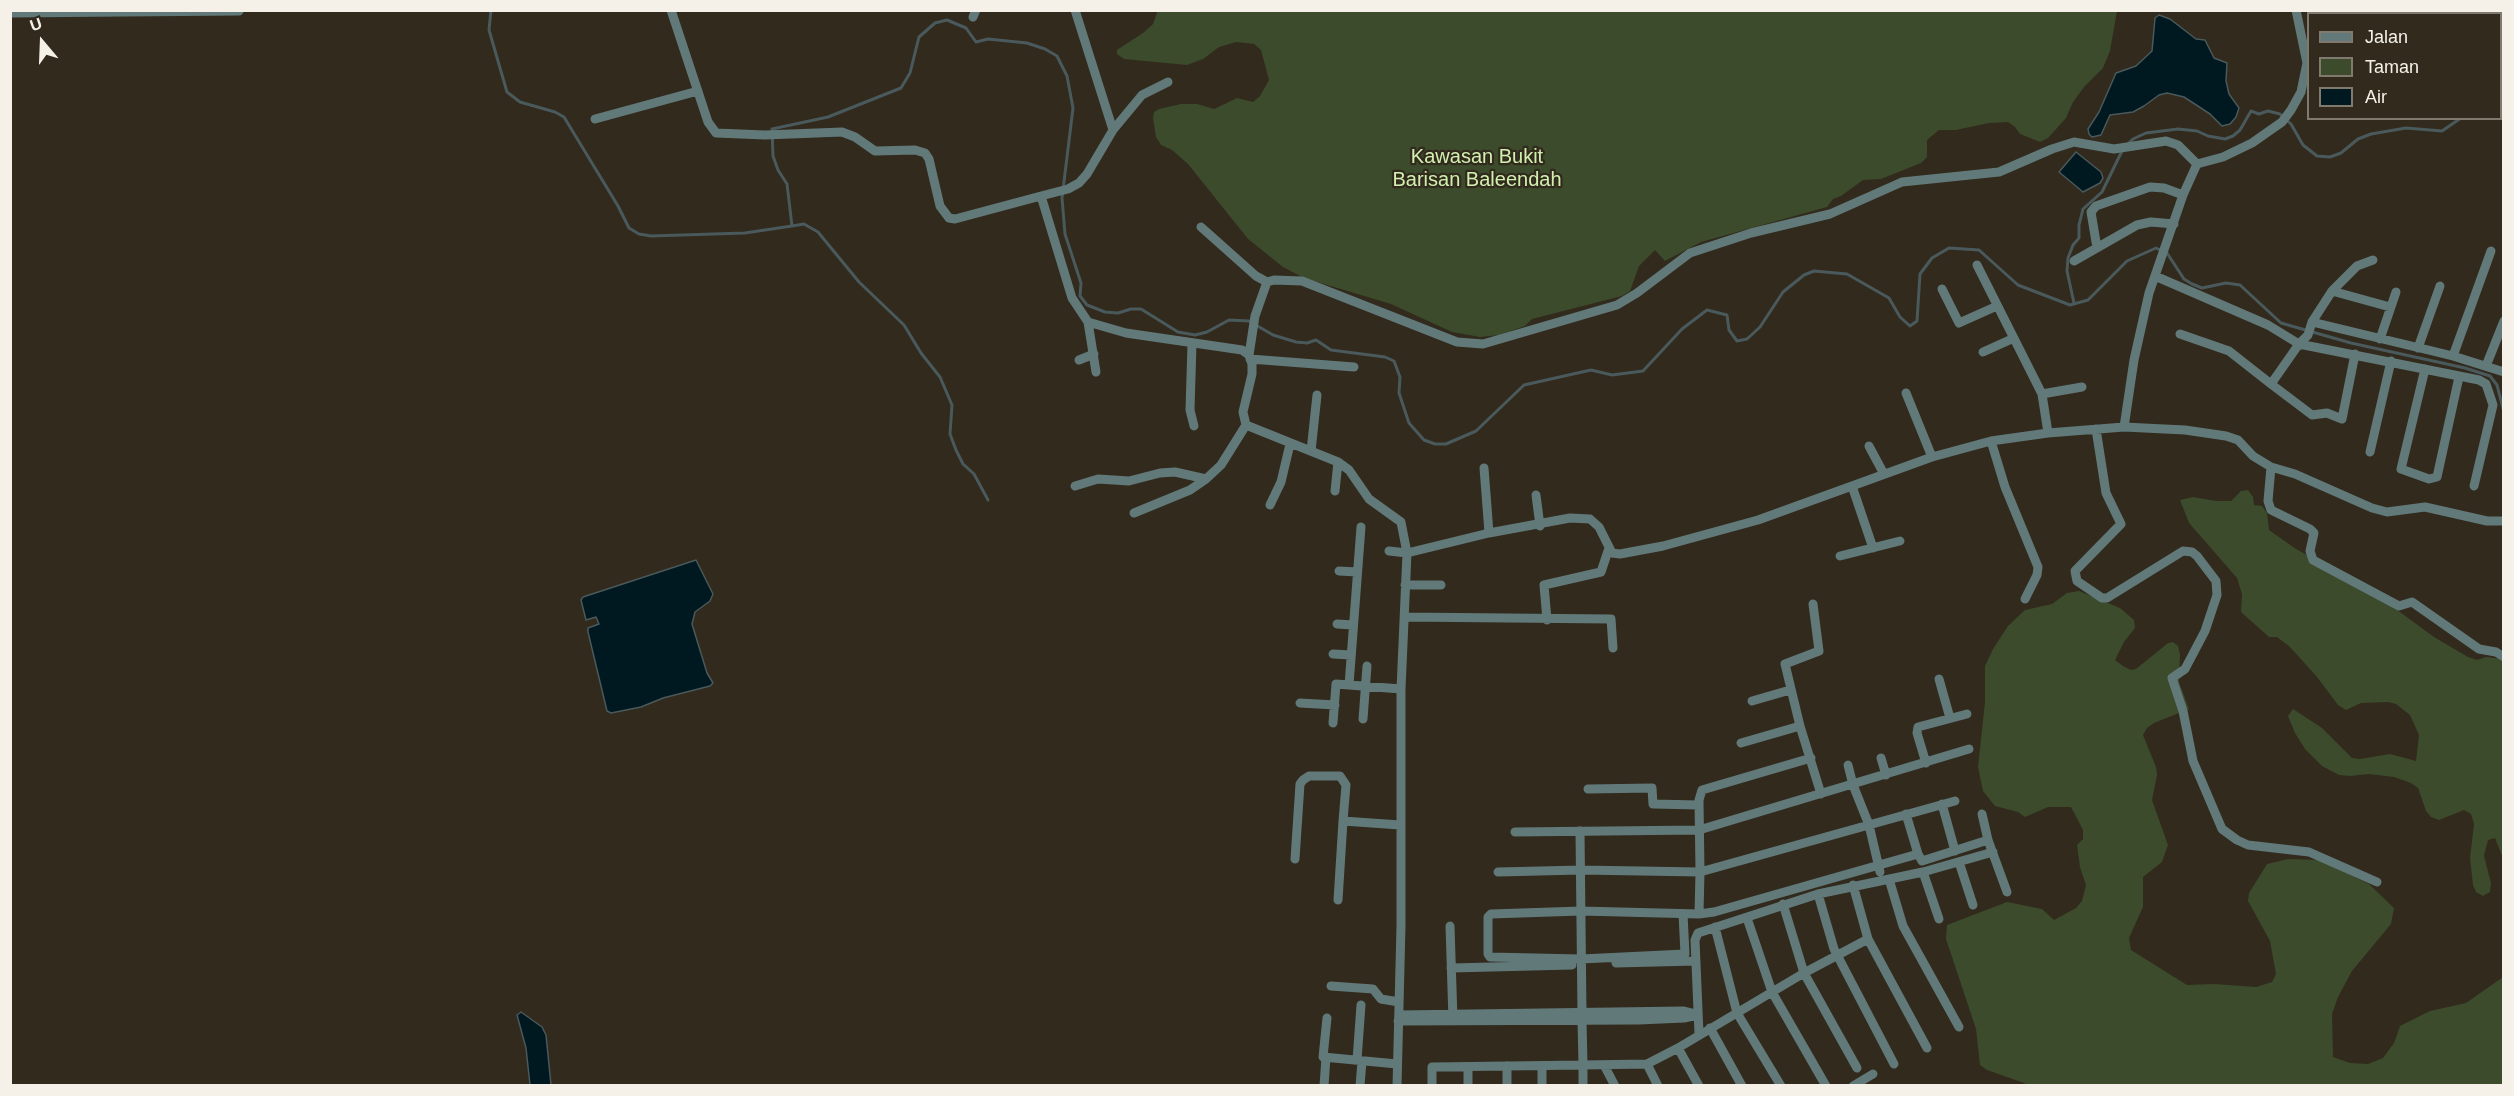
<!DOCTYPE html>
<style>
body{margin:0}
#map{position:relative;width:2514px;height:1096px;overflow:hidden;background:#312a1d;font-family:Arial,sans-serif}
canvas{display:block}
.frame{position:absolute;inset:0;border:12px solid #f5f0e8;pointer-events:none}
.legend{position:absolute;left:2307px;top:12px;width:195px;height:108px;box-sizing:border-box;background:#312a1d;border:2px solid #7f796e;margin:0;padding:8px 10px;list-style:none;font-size:18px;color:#f5f0e8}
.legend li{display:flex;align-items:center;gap:12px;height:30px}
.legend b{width:30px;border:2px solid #7f796e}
.north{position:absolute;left:12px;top:12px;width:60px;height:60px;-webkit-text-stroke:4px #312a1d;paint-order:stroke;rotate:341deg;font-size:16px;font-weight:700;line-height:24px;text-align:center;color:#f5f0e8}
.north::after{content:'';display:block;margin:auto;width:21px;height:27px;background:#f5f0e8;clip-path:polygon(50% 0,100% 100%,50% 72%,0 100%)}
</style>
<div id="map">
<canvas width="2514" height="1096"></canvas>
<div class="frame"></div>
<ul class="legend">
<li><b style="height:8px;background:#627979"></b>Jalan</li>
<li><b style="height:16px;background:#3c4b2b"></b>Taman</li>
<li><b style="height:16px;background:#00181f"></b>Air</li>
</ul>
<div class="north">U</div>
</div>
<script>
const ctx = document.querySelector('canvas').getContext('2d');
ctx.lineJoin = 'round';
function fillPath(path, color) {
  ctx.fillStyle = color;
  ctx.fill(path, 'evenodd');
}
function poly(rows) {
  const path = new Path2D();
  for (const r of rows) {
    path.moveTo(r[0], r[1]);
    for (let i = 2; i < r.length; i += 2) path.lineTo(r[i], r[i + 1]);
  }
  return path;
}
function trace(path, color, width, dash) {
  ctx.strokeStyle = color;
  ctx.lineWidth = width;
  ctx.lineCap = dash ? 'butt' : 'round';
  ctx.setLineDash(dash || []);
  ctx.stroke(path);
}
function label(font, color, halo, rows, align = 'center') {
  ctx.font = font + ' Arial,sans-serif';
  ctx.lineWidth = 4.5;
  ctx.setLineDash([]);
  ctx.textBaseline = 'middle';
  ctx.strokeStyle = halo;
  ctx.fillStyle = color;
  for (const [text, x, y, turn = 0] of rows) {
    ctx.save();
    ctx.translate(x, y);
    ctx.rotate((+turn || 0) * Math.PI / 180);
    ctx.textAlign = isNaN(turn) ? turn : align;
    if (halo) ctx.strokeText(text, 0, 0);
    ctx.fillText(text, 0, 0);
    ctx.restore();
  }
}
const green = poly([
 [1158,10,2117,11,2110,51,2103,68,2084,87,2073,102,2066,118,2048,138,2040,142,2020,134,2015,127,2008,122,1989,123,1956,130,1939,130,1927,140,1927,157,1921,163,1881,179,1863,180,1841,196,1833,199,1827,207,1701,242,1665,261,1655,250,1639,266,1630,291,1622,296,1532,319,1525,326,1499,335,1480,337,1452,332,1391,304,1304,278,1283,267,1248,239,1188,164,1172,150,1161,145,1156,137,1153,118,1154,112,1159,109,1181,104,1197,104,1214,109,1237,98,1253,102,1260,96,1269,80,1261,50,1254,44,1236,42,1219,47,1203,59,1187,65,1124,59,1117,54,1117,50,1143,33,1153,24],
 [2248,490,2253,497,2254,505,2262,506,2267,513,2269,530,2296,549,2370,590,2434,637,2468,657,2477,660,2486,657,2503,659,2503,858,2495,838,2488,840,2484,856,2491,883,2490,892,2483,896,2476,892,2473,885,2470,858,2474,824,2471,814,2464,810,2439,820,2431,817,2426,811,2418,788,2411,783,2394,777,2369,774,2350,776,2339,775,2322,766,2305,749,2295,733,2288,716,2293,709,2322,728,2352,758,2360,759,2390,754,2416,761,2419,735,2410,715,2396,704,2388,702,2361,703,2346,710,2338,705,2317,677,2290,647,2277,637,2269,637,2241,612,2242,594,2237,578,2189,523,2180,500,2193,497,2216,501,2231,501,2241,491],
 [2079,591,2120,608,2134,620,2135,628,2124,642,2115,660,2123,666,2131,670,2136,669,2168,643,2173,642,2178,646,2180,655,2179,682,2189,709,2154,723,2147,728,2143,735,2156,767,2157,775,2152,800,2168,845,2162,862,2143,877,2143,907,2129,938,2131,950,2187,985,2214,984,2256,987,2272,982,2276,974,2270,941,2248,901,2249,893,2267,864,2288,859,2320,860,2369,884,2394,908,2391,924,2352,971,2338,997,2332,1014,2333,1057,2350,1063,2368,1064,2383,1058,2394,1043,2400,1026,2430,1011,2466,1003,2503,977,2503,1085,2026,1085,2024,1083,1987,1070,1980,1065,1976,1029,1946,939,1947,925,2007,902,2042,909,2054,920,2076,908,2082,901,2086,885,2080,867,2077,845,2083,839,2083,830,2071,807,2048,807,2025,817,2018,812,1995,806,1983,791,1978,767,1985,702,1985,666,1993,649,2008,626,2025,610,2052,604,2067,593]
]);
const water = poly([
 [2159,15,2170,19,2196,39,2205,40,2214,58,2227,63,2226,81,2229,94,2239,108,2236,117,2230,124,2222,126,2210,114,2184,97,2167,93,2159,95,2144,106,2133,112,2110,115,2101,135,2092,137,2089,134,2088,129,2099,112,2116,73,2136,66,2152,51,2155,18,2159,15],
 [2076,152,2101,172,2103,178,2100,183,2083,192,2059,172,2076,152],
 [696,560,713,594,710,601,695,612,692,624,707,673,713,683,710,686,663,698,641,707,611,713,607,711,588,632,588,628,599,624,596,617,586,620,581,600,583,597,696,560],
 [521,1012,542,1027,546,1035,551,1085,530,1085,526,1048,517,1015,521,1012]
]);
const stream = poly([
 [491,10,489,30,507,92,520,102,555,112,564,117,618,206,629,228,639,234,651,236,745,233,792,226,787,184,778,170,773,156,772,129,828,117,901,88,910,73,919,37,935,23,947,20,966,28,976,42,988,39,1027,43,1045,49,1057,56,1067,76,1073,108,1062,198,1065,234,1081,283,1080,296,1087,305,1105,312,1118,313,1131,309,1141,309,1178,332,1195,335,1207,332,1229,320,1249,321,1273,335,1296,342,1307,343,1316,340,1331,350,1385,357,1394,361,1400,377,1399,393,1409,423,1424,440,1435,444,1446,444,1476,431,1524,385,1591,370,1612,375,1643,371,1682,329,1707,310,1727,315,1729,330,1737,341,1747,339,1760,327,1783,292,1804,275,1814,271,1847,274,1889,298,1900,317,1910,326,1917,321,1920,274,1932,258,1949,248,1979,250,2018,285,2070,305,2088,300,2127,261,2156,248,2167,253,2184,279,2192,284,2202,288,2226,283,2240,285,2281,323,2351,343,2465,368,2490,376,2497,385,2504,412],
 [2500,96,2504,95],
 [2128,144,2133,139,2146,133,2178,129,2197,131,2208,136,2225,139,2233,136,2240,130,2251,111,2259,114,2268,111,2280,114,2291,124,2303,145,2317,156,2330,157,2341,153,2358,139,2371,134,2406,128,2442,131,2461,118],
 [792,226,804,224,818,232,859,282,904,325,921,353,940,377,952,405,950,434,956,450,963,464,974,474,988,500],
 [2074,303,2067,271,2068,258,2073,245,2079,238,2079,225,2083,209,2102,192,2122,151]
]);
const street = poly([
 [671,10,708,122,716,133,765,135,842,132,855,137,875,151,915,150,925,153,929,159,940,206,949,218,955,219,1041,196,1072,298,1088,322,1126,333,1242,350,1249,355,1252,364,1252,374,1243,412,1246,425,1338,462,1349,470,1369,499,1401,522,1407,553,1401,689,1401,926,1397,1086],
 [1075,10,1113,130],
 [10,13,239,11],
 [973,17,976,10],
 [2500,50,2504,46],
 [595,119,698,91],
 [2197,164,2223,157,2252,143,2282,122,2291,110,2301,92,2307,63,2296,10],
 [1041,196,1068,189,1079,183,1087,174,1113,130,1142,95,1168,82],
 [1201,227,1256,276,1267,282],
 [2097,248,2091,212,2096,206,2150,187,2164,188,2183,195],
 [2074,261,2137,225,2151,222,2174,224],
 [1977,265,2042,394,2048,433],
 [2155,276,2268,325,2299,344,2271,384,2229,351,2180,334],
 [1942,289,1959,323,1997,306],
 [2332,291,2390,307],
 [1088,322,1096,372],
 [2312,322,2453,356,2504,372],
 [2380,339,2396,292],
 [1192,344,1190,410,1194,426],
 [2299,344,2479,380,2486,384,2493,405,2474,486],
 [2299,344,2308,335,2312,322,2332,291,2357,266,2373,260],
 [2418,348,2440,286],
 [1983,352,2014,338],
 [1249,355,1255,316,1267,282,1274,280,1302,281,1457,342,1483,344,1617,305,1637,293,1690,253,1751,233,1830,214,1902,182,1999,172,2052,149,2074,142,2114,149,2166,141,2178,145,2197,164,2183,195,2149,293,2134,360,2124,427,2048,433,1991,441,1932,457,1758,520,1663,546,1620,554,1612,553,1599,527,1590,519,1570,518,1489,533,1407,553,1389,551],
 [2453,356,2491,251],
 [1250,359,1354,367],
 [1079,360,1094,354],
 [2486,366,2504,321],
 [2425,369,2401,469,2429,479,2437,477,2459,377],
 [2271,384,2312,415,2327,413,2342,419,2355,354],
 [1906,393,1932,457],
 [2042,394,2082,387],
 [2124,427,2185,430,2226,436,2238,440,2253,456,2271,467,2295,474,2372,508,2387,512,2425,507,2487,521,2504,521],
 [2096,429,2106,493,2121,524,2075,571,2077,581,2102,598,2107,598,2183,551,2192,552,2197,556,2216,581,2217,595,2205,631,2185,669,2172,678,2183,711,2193,761,2222,829,2237,840,2248,845,2309,852,2377,882],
 [1991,441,2005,487,2038,567,2037,575,2025,599],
 [1869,446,1884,474],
 [1311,451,1317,395],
 [2370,452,2391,361],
 [2271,467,2268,501,2271,510,2310,529,2314,533,2310,551,2313,560,2399,606,2412,602,2479,649,2496,652,2504,657],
 [1484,468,1489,533],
 [1075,486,1098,479,1129,481,1160,473,1175,472,1206,479],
 [1852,486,1873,548],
 [1335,491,1338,462],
 [1536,495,1540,526],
 [1270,505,1281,482,1290,444],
 [1134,513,1190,490,1206,479,1221,465,1246,425],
 [1840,556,1900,541],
 [1339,571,1357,572],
 [1405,585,1441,585],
 [1813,604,1819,651,1785,664,1800,726,1821,794],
 [1405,617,1611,619,1613,648],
 [1547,620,1544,585,1601,572,1609,548],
 [1337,624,1353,625],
 [1333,654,1351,655],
 [1939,679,1950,718],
 [1349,685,1361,527],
 [1752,701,1790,690],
 [1300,703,1335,705],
 [1363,719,1367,666],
 [1333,723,1336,684,1401,689],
 [1741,743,1800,726],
 [1881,758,1886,775],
 [1926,763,1917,733,1918,727,1967,714],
 [1848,765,1853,785,1869,825,1880,872],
 [1588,789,1652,788,1653,804,1699,805],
 [1942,804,1955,851],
 [1906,814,1918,854],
 [1982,814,1988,840],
 [1580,831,1582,1014],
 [1515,832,1699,830,1969,749],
 [1295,859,1300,784,1303,780,1309,776,1340,776,1346,785,1343,821],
 [1959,862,1973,905],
 [1498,872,1581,870,1700,872,1699,800,1702,790,1811,758],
 [1923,872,1939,919],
 [1889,879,1903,926,1959,1027],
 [1853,885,1868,939,1927,1048],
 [1818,894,1834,949,1894,1064],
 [1338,900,1343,821,1400,825],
 [1783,904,1804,973,1857,1068],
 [1683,914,1685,954,1581,959,1490,957,1488,954,1488,917,1491,914,1581,911,1699,914,1714,912,1918,854,1922,861,1988,840,2007,892],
 [1699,914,1700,872,1955,801],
 [1747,918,1772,992,1826,1086],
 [1450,926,1453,1020],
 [1715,927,1737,1013,1781,1086],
 [1616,963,1696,961],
 [1451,968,1572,965],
 [1331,986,1373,989,1381,999,1399,1002],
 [1399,1015,1684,1011,1696,1014],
 [1327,1018,1323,1057,1397,1064],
 [1582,1020,1583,1065,1647,1064,1678,1048,1804,973,1868,939],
 [1398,1021,1639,1020,1684,1018,1698,1015],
 [1710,1028,1742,1086],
 [1699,1034,1695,940,1698,933,1818,894,1923,872,1993,852],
 [1678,1048,1699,1086],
 [1357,1060,1361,1005],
 [1647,1064,1658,1086],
 [1604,1065,1615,1086],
 [1324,1086,1326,1057],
 [1360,1086,1362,1061],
 [1432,1086,1432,1067,1583,1065,1583,1086],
 [1468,1086,1468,1067],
 [1507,1086,1507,1066],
 [1542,1086,1542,1066],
 [1853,1086,1873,1074]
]);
const parkNames = [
 ["Kawasan Bukit",1477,157],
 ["Barisan Baleendah",1477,180]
];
fillPath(green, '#3c4b2b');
fillPath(water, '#00181f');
trace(water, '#4a595b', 1.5);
trace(stream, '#4a595b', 3);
trace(street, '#627979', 9);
label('20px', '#d1f0af', '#312a1d', parkNames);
</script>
